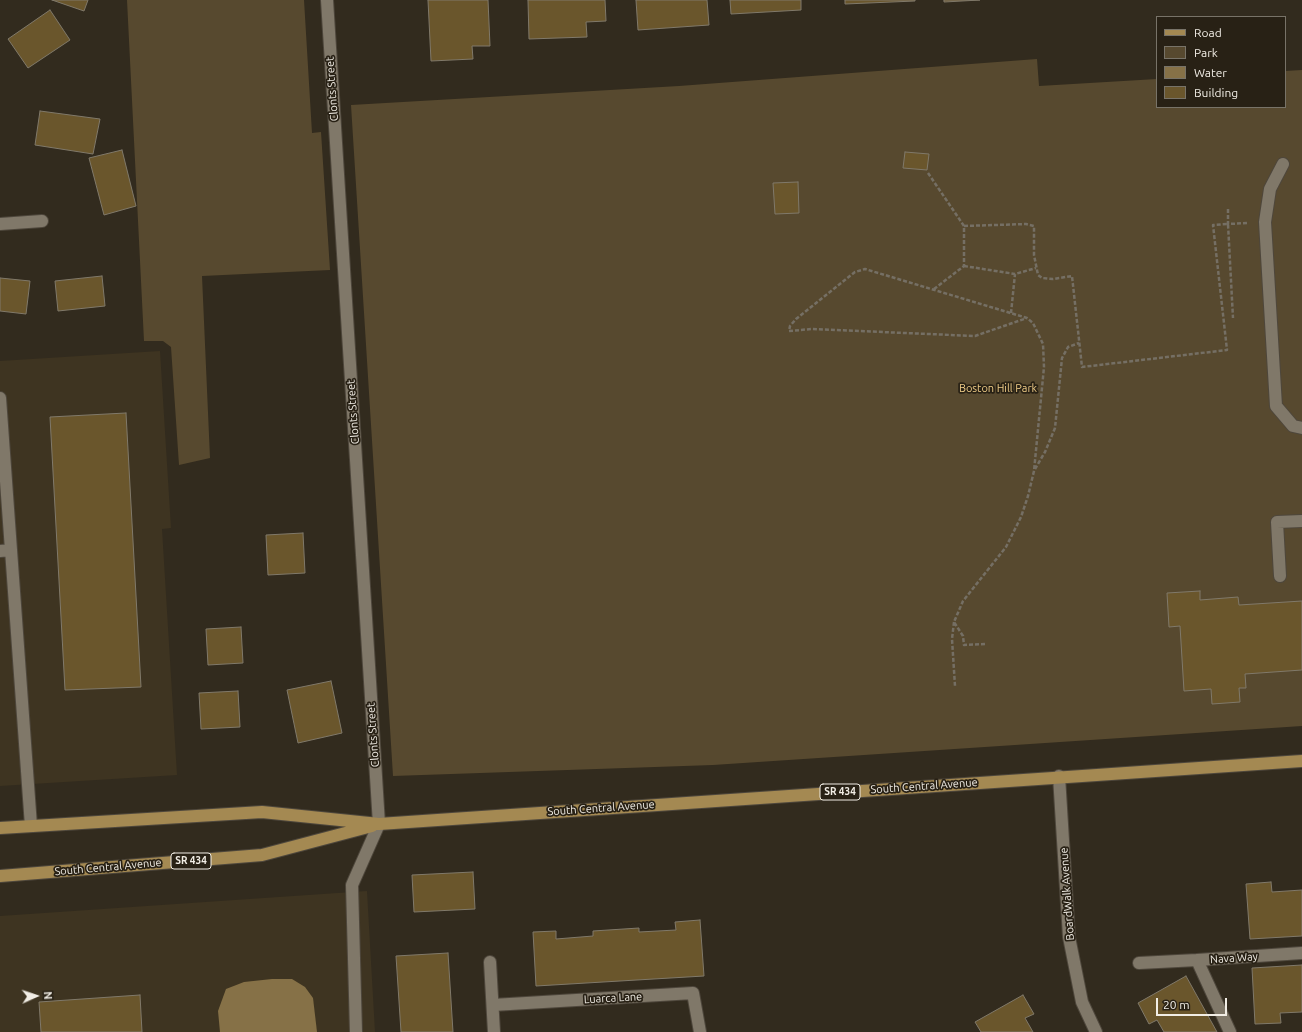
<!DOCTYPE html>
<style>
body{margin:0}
#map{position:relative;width:1302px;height:1032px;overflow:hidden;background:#322b1e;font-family:Ubuntu,sans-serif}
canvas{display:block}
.legend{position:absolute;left:1156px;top:16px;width:130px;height:92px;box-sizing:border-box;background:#282115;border:1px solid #787368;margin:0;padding:5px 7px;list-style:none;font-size:12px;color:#f1ede5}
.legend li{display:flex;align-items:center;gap:8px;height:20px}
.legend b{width:20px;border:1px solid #787368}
.north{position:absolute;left:16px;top:976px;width:40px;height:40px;-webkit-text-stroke:3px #282115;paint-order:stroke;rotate:87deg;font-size:11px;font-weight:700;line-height:16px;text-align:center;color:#f1ede5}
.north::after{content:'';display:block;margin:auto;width:14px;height:18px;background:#f1ede5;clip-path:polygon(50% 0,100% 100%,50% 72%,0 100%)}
.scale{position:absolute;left:1156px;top:998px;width:71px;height:18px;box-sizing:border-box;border:2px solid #f1ede5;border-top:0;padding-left:5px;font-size:12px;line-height:14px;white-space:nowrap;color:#f1ede5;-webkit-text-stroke:3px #282115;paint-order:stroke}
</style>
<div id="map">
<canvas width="1302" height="1032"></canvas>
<ul class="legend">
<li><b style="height:5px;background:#a48952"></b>Road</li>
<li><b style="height:11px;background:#57492f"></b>Park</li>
<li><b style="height:11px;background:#867147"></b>Water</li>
<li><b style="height:11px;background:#6a562c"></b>Building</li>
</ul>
<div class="north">N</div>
<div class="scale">20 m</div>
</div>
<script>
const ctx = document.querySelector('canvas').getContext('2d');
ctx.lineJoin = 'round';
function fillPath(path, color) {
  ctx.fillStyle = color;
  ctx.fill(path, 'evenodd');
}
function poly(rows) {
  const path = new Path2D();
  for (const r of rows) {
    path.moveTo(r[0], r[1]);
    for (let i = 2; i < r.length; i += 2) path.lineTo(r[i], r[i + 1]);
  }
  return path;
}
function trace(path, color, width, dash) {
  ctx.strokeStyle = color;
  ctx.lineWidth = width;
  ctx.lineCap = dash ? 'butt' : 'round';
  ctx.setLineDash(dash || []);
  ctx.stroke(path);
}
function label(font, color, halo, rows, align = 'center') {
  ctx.font = font + ' Ubuntu,sans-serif';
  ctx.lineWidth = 3.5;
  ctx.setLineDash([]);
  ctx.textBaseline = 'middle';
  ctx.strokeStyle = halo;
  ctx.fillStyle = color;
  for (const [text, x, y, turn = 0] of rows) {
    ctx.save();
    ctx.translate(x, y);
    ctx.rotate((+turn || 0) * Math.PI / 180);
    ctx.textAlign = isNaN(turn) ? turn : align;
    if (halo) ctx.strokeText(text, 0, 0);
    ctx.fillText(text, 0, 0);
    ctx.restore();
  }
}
const built = poly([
 [160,351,171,528,162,529,177,775,0,786,0,361],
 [367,891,375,1032,0,1032,0,916]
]);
const green = poly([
 [127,0,304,0,312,133,321,132,330,270,202,276,210,458,179,465,171,347,163,341,144,341],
 [1037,59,1039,86,1157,79,1157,107,1285,107,1285,71,1302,70,1302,726,713,765,393,776,351,105,679,86]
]);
const water = poly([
 [272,979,292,979,305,987,313,998,317,1032,220,1032,218,1011,226,989,244,982]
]);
const building = poly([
 [52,0,88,0,84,11,52,0],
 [428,0,488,0,490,46,472,46,473,59,431,61,428,0],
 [528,0,605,0,606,21,586,22,587,37,529,39,528,0],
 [636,0,707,0,709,25,638,30,636,0],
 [730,0,801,0,801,10,731,14,730,0],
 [845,0,915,0,915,1,845,4,845,0],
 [944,0,980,0,944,2,944,0],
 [50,10,70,40,28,68,8,39,50,10],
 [40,111,100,119,93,154,35,145,40,111],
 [122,150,136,206,104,215,89,158,122,150],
 [905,152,929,154,927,170,903,168,905,152],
 [798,182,799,213,775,214,773,183,798,182],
 [102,276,105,306,58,311,55,281,102,276],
 [0,278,30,281,26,314,0,311,0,278],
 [126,413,141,687,65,690,50,417,126,413],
 [303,533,305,573,268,575,266,535,303,533],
 [1200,591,1200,600,1238,597,1239,605,1302,601,1302,670,1245,674,1246,688,1239,688,1240,702,1212,704,1211,689,1184,691,1180,626,1169,627,1167,593,1200,591],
 [241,627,243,663,208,665,206,629,241,627],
 [331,681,342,733,298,743,287,690,331,681],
 [238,691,240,727,201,729,199,693,238,691],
 [473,872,475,909,414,912,412,875,473,872],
 [1271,882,1272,892,1302,890,1302,936,1250,939,1246,884,1271,882],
 [700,920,704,976,536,986,533,932,556,931,556,939,593,936,593,931,639,928,639,932,676,930,675,922,700,920],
 [448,953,453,1032,401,1032,396,956,448,953],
 [1302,965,1302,1012,1280,1013,1281,1023,1255,1024,1252,968,1302,965],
 [1186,976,1217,1032,1164,1032,1157,1020,1149,1024,1138,1003,1186,976],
 [140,995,142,1032,41,1032,39,1002,140,995],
 [1023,995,1034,1014,1025,1018,1033,1032,981,1032,975,1022,1023,995]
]);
const path = poly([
 [928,173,964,226,964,266,934,289],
 [1228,209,1228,224,1248,223],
 [964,226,1026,224,1034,226,1034,255,1038,275,1042,278,1053,279,1072,276,1082,367,1227,350,1213,225,1228,224,1233,318],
 [964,266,1015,274,1036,268],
 [1011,313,1015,274],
 [1035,469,1045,452,1055,428,1062,358,1068,347,1079,343],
 [954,622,952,639,955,686],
 [985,644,964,645,963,636,954,622,963,601,1006,547,1021,517,1028,496,1034,471,1044,367,1043,344,1033,323,1027,318,865,269,855,272,796,319,790,326,789,331,812,329,975,336,1027,318]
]);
const minor = poly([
 [327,0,379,824,352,885,356,1032],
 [1283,164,1270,189,1265,222,1276,406,1293,426,1302,428],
 [0,224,42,221],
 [0,398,11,550],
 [0,551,11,550,31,826],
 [1280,576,1277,522,1302,521],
 [1059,776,1069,937,1082,1002,1096,1032],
 [490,962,494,1032],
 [1139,963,1197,960],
 [493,1005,693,993,700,1032],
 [1230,1032,1197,960,1302,953]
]);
const major = poly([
 [0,828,262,812,379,824,1302,761],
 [0,876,262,855,372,826]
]);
const shields = [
 [840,792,40],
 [191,861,40]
];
const shieldNames = [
 ["SR 434",840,792],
 ["SR 434",191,861]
];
const streetNames = [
 ["Clonts Street",332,89,-94],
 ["Clonts Street",353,412,-94],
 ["Clonts Street",373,735,-94],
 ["South Central Avenue",924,786,-4],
 ["South Central Avenue",601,808,-4],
 ["South Central Avenue",108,867,-5],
 ["BoardWalk Avenue",1067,894,-94],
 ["Nava Way",1234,958,-4],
 ["Luarca Lane",613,998,-3]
];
const parkNames = [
 ["Boston Hill Park",998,388]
];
fillPath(built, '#3e3421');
fillPath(green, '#57492f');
fillPath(water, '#867147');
fillPath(building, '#6a562c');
trace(building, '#80796a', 1);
trace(minor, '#4e473c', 14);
trace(major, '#4e473c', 14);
trace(path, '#756f64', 2.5, [4, 2]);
trace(minor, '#807869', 12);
trace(major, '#a48952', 12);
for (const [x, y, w] of shields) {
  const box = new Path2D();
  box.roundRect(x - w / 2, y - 8, w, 16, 3);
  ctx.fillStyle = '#282115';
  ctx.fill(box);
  trace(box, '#f1ede5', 1);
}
label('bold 10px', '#f1ede5', null, shieldNames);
label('11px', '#f1ede5', '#282115', streetNames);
label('11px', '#efcc88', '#282115', parkNames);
</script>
